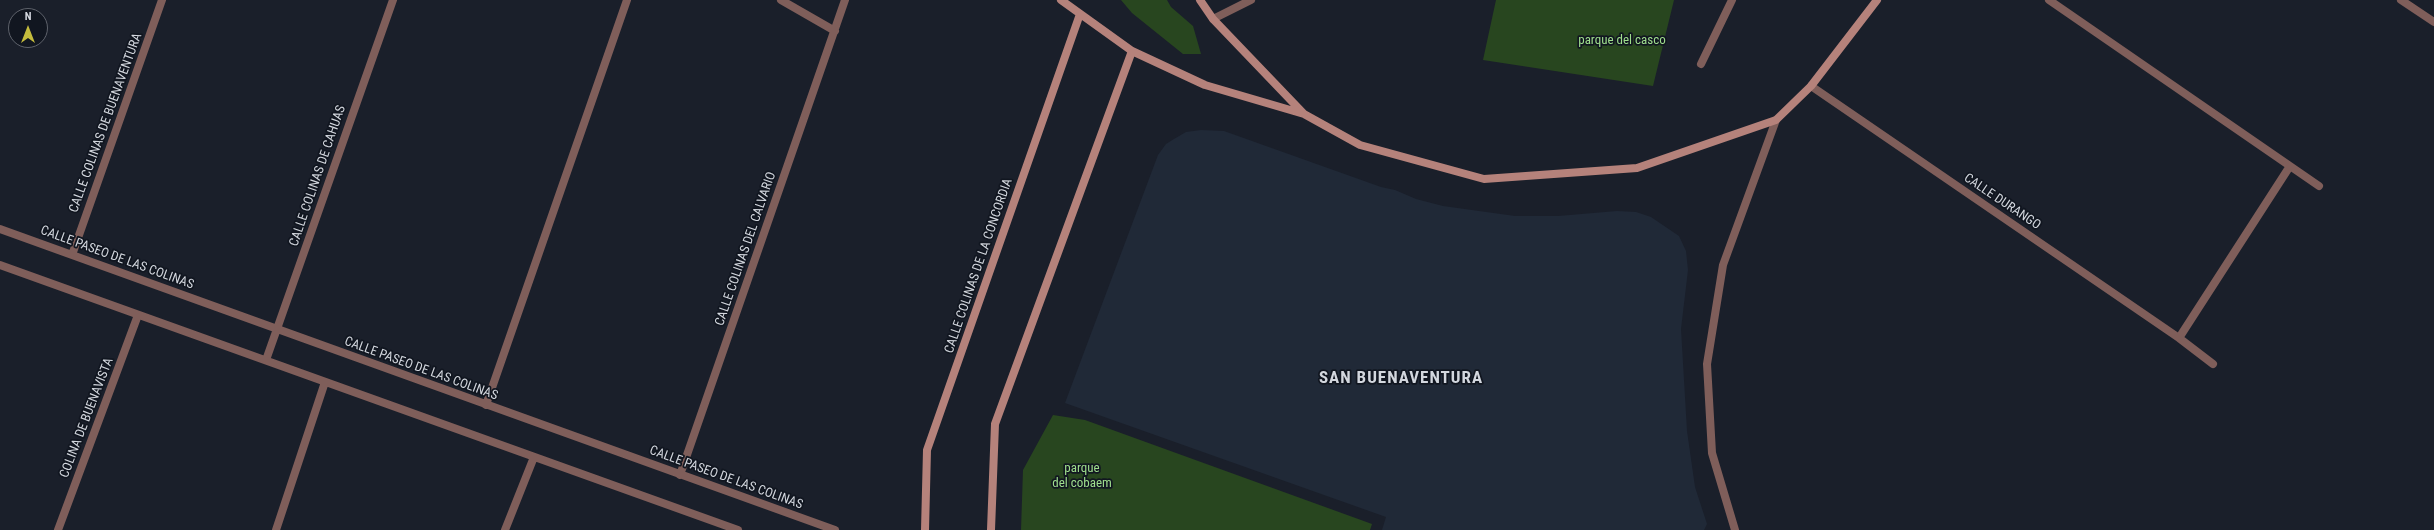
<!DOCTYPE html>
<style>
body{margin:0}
#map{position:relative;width:2434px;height:530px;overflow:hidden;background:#1a1f2a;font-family:"Roboto Condensed",sans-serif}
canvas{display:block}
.north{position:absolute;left:8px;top:8px;width:40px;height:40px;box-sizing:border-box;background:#111620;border:1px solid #5f636c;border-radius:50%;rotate:0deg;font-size:11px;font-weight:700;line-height:16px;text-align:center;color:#d3d7de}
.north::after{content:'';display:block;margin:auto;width:14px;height:18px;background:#c4bc3d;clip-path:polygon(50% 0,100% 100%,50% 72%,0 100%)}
</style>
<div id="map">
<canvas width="2434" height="530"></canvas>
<div class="north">N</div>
</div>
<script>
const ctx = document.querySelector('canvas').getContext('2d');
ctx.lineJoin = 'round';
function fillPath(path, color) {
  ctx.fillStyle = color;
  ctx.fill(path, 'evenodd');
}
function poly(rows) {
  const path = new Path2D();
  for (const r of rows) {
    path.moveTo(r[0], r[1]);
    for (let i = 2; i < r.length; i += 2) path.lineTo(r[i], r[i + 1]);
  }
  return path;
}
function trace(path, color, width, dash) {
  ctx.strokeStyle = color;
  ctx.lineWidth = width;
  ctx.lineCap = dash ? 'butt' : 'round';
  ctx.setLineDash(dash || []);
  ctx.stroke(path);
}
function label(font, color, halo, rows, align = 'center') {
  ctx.font = font + ' "Roboto Condensed",sans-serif';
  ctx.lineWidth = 3.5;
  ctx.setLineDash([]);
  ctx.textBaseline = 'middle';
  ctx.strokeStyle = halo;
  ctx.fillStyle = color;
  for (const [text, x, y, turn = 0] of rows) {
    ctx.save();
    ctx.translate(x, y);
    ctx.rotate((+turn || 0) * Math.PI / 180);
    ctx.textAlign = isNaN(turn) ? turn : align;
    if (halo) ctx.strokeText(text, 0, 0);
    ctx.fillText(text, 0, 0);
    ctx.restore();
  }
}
const built = poly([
 [1201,130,1224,131,1381,187,1395,190,1416,199,1443,206,1515,216,1558,216,1617,211,1636,212,1651,217,1679,236,1686,251,1688,270,1681,329,1687,431,1695,487,1707,524,1704,530,1382,530,1386,517,1065,403,1158,155,1166,144,1174,139,1186,132]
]);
const green = poly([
 [1121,0,1167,0,1171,7,1193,26,1201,54,1183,54,1132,13],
 [1496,0,1674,0,1653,86,1483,60],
 [1053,415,1085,420,1372,524,1370,530,1021,530,1023,470]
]);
const lane = poly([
 [1213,19,1251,0],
 [1701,64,1732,0]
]);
const street = poly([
 [781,0,835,31],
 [2049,0,2319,186],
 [2401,0,2434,22],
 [1811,86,2179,338,2213,364],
 [0,229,835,530],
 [72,255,162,0],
 [0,265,738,530],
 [2179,338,2290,166],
 [266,360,393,0],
 [486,405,627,0],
 [680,475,845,0],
 [58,530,138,315],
 [276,530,325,382],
 [505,530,534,457],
 [1735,530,1712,453,1707,364,1723,265,1776,120]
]);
const secondary = poly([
 [1061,0,1132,51,1205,85,1304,114],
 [1200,0,1213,19,1304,114,1360,145,1484,179,1637,168,1776,120,1811,86,1877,0],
 [925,530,927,450,1080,14],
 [991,530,995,424,1132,51]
]);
const parkNames = [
 ["parque del casco",1622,41],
 ["parque",1082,469],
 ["del cobaem",1082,484]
];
const streetNames = [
 ["CALLE COLINAS DE BUENAVENTURA",106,123,-70],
 ["CALLE COLINAS DE CAHUAS",318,176,-71],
 ["CALLE DURANGO",2002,202,34],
 ["CALLE COLINAS DEL CALVARIO",746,249,-71],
 ["CALLE PASEO DE LAS COLINAS",117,258,20],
 ["CALLE COLINAS DE LA CONCORDIA",979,266,-71],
 ["CALLE PASEO DE LAS COLINAS",421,369,20],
 ["COLINA DE BUENAVISTA",87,418,-69],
 ["CALLE PASEO DE LAS COLINAS",726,478,20]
];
const districtNames = [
 ["SAN BUENAVENTURA",1401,379]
];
fillPath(built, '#202937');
fillPath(green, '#28461f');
trace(lane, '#7f5e5a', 8);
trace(street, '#7f5e5a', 8);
trace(secondary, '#b5827b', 8);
label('13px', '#9fde8d', '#111620', parkNames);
label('13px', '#d3d7de', '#111620', streetNames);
ctx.letterSpacing = '1px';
label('bold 17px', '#d3d7de', '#111620', districtNames);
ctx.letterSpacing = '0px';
</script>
